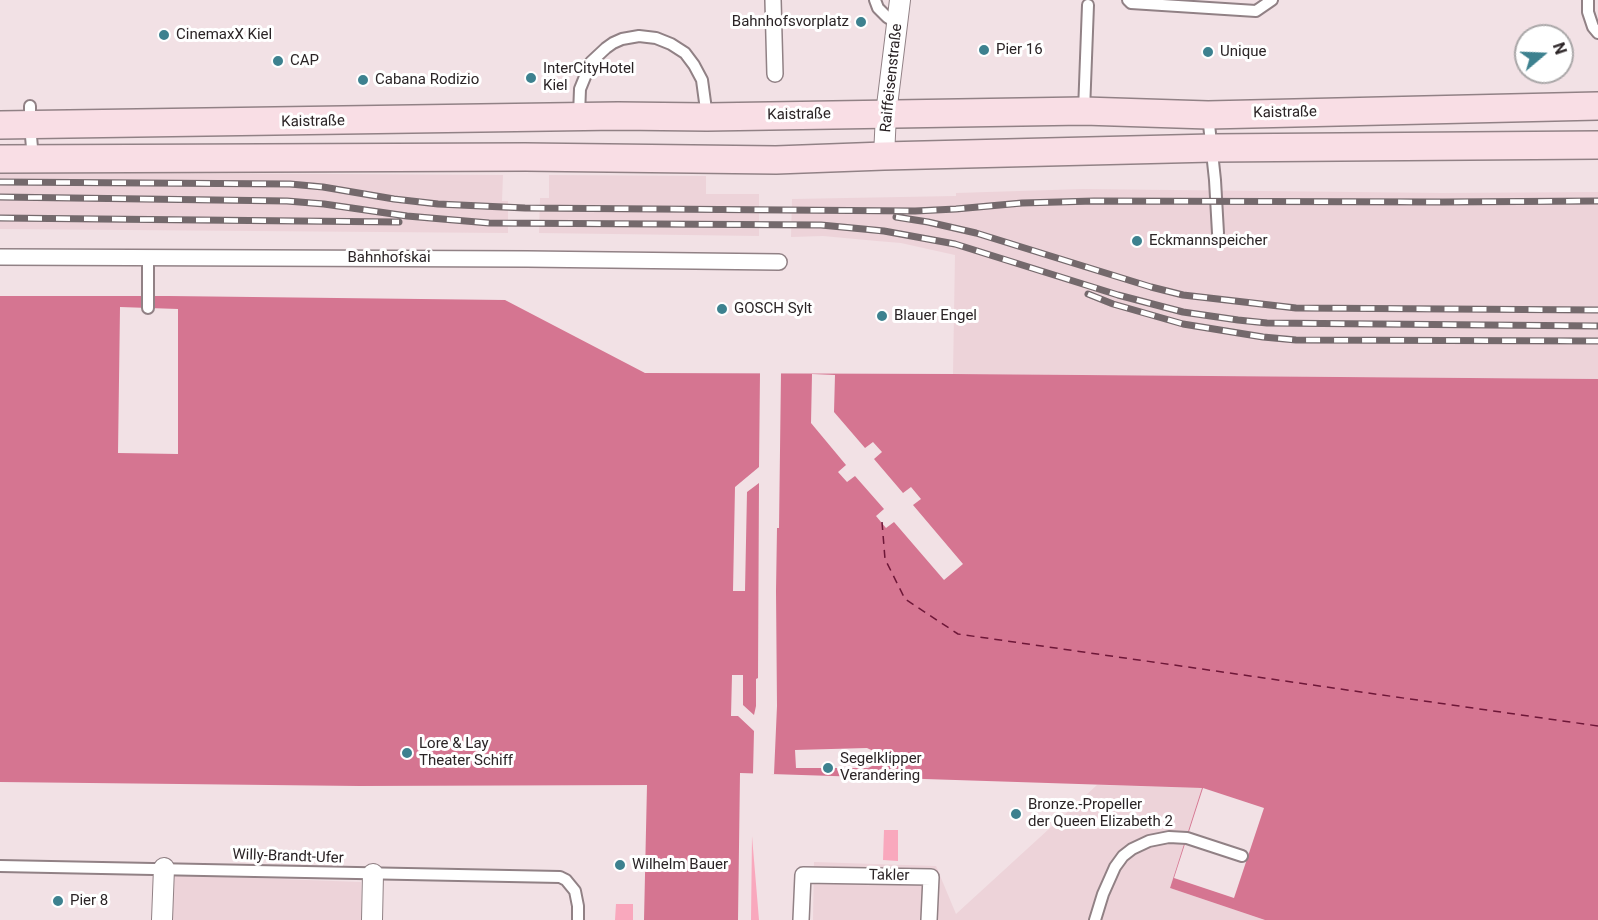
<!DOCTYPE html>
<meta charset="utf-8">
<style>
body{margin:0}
#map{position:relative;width:1598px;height:920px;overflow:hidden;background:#f2e1e5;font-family:Roboto,sans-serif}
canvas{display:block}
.north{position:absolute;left:1514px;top:24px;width:60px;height:60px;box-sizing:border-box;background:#fff;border:2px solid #aaa7a8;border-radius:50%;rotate:71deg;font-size:16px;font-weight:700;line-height:24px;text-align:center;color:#2b2426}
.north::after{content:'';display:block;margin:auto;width:21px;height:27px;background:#3d818f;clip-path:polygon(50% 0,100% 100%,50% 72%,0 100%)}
</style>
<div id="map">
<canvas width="1598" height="920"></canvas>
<div class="north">N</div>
</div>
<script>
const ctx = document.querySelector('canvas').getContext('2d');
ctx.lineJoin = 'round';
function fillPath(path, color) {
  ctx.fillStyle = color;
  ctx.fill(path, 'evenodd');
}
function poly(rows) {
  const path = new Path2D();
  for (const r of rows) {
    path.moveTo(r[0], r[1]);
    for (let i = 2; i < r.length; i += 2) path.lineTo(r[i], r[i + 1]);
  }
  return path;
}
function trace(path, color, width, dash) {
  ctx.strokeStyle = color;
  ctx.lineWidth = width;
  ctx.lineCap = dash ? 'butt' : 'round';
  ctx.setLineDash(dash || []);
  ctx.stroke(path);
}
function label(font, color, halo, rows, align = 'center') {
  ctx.font = font + ' Roboto,sans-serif';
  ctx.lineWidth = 6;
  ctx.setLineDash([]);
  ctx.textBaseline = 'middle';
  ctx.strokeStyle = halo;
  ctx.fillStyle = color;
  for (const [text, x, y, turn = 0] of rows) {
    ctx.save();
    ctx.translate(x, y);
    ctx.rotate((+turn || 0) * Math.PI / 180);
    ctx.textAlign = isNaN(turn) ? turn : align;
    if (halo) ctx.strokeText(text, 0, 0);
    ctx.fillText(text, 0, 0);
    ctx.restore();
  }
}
const built = poly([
 [0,172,503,175,502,201,508,201,508,233,0,229],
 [549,175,706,176,706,194,759,194,759,236,539,233,540,198,549,198],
 [1083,189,1443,193,1598,192,1598,379,953,374,955,255,901,243,877,241,823,236,791,237,792,199,956,196,956,193],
 [1097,785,1203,788,1170,888,1265,920,813,920,814,862,936,866,956,914],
 [171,875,361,882,361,920,170,920]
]);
const green = poly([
 [884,830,898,830,898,861,883,860],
 [752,836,759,920,751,920],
 [616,904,633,904,633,920,615,920]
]);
const water = poly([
 [0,296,169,296,505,300,645,373,953,374,1598,379,1598,920,1265,920,1170,888,1202,788,740,773,738,920,644,920,647,785,359,786,0,782]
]);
const pier = poly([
 [120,307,178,309,178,454,118,453],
 [760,373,781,373,779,528,777,528,776,591,777,706,774,774,753,774,754,731,738,716,731,716,732,675,743,675,743,705,754,715,756,706,756,679,758,678,759,483,747,492,745,591,733,591,735,487,759,467],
 [812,374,835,375,834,412,865,448,873,442,882,452,874,459,903,493,911,487,921,499,913,505,963,564,944,580,894,522,886,528,876,516,884,509,855,476,847,482,838,472,846,465,811,423],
 [867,748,888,758,868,768,796,768,795,750],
 [1203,788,1264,808,1234,898,1174,878]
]);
const ferry = poly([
 [882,522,885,559,905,599,958,634,1598,726]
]);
const service = poly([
 [875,0,878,8,887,17,898,24],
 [1128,0,1131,3,1256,11,1272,0],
 [1588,0,1588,12,1593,27,1598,33],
 [30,106,30,125,33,159],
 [1084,111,1088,5],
 [579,115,580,89,591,62,606,48,613,43,622,39,639,36,656,38,671,44,685,53,694,65,702,80,707,117],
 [1208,115,1215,180,1218,233],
 [148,308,148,257],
 [0,866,560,877,566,880,575,891,578,906,578,920],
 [1095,920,1103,894,1115,867,1123,856,1132,849,1149,841,1169,837,1187,838,1242,856]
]);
const pedestrian = poly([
 [773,0,775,74],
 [0,257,527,259,779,262],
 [801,920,803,875,931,877,929,920]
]);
const minor = poly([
 [884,156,886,114,900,0],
 [162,920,164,868],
 [372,920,373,874]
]);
const secondary = poly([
 [0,125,618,116,707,117,1084,111,1208,115,1598,106],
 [0,159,525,157,776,160,884,156,1212,148,1598,145]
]);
const rail = poly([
 [0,182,290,184,323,187,394,199,438,204,525,208,915,211,956,209,1022,203,1094,201,1442,202,1598,201],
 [0,197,287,201,324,204,407,216,489,223,821,225,884,231,955,244,1118,295,1183,312,1238,320,1267,323,1598,326],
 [896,217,928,222,976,233,1151,287,1183,295,1296,308,1598,310],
 [0,218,399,222],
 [1088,294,1113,304,1183,324,1263,337,1296,340,1598,341]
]);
const markers = [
 [861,22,6,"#3d818f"],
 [164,35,6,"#3d818f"],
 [984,50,6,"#3d818f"],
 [1208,52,6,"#3d818f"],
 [278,61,6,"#3d818f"],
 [531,78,6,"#3d818f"],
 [363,80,6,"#3d818f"],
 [1137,241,6,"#3d818f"],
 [722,309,6,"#3d818f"],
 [882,316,6,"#3d818f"],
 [407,753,6,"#3d818f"],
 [828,768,6,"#3d818f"],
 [1016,814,6,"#3d818f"],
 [620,865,6,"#3d818f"],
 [58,901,6,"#3d818f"]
];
const poiNames = [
 ["Bahnhofsvorplatz",849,22,"right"],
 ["CinemaxX Kiel",176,35],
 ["Pier 16",996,50],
 ["Unique",1220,52],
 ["CAP",290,61],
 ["InterCityHotel",543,69],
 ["Kiel",543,86],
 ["Cabana Rodizio",375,80],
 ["Eckmannspeicher",1149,241],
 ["GOSCH Sylt",734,309],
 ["Blauer Engel",894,316],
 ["Lore & Lay",419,744],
 ["Theater Schiff",419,761],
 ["Segelklipper",840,759],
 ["Verandering",840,776],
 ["Bronze.-Propeller",1028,805],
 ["der Queen Elizabeth 2",1028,822],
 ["Wilhelm Bauer",632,865],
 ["Pier 8",70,901]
];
const streetNames = [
 ["Raiffeisenstraße",892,78,-84],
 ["Kaistraße",1285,113,-1],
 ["Kaistraße",799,115,-1],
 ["Kaistraße",313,122,-1],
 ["Bahnhofskai",389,258],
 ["Willy-Brandt-Ufer",288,857,2],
 ["Takler",889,876,1]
];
fillPath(built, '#edd3d9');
fillPath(green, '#f9a8bd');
fillPath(water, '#d57591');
fillPath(pier, '#f2e1e5');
trace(ferry, '#6e1738', 1.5, [8, 6]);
trace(service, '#918185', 14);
trace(pedestrian, '#918185', 18);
trace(minor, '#918185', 22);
trace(secondary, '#918185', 30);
trace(service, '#fff', 10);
trace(pedestrian, '#fff', 15);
trace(minor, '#fff', 20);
trace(secondary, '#f9dee5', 27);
trace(rail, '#74696c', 7);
trace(rail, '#fff', 4.5, [14]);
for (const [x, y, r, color] of markers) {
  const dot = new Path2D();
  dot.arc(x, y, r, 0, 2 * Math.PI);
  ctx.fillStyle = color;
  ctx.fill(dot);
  trace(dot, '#fff', 2);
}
label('15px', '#2b2426', '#fff', poiNames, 'left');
label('15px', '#2b2426', '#fff', streetNames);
</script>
